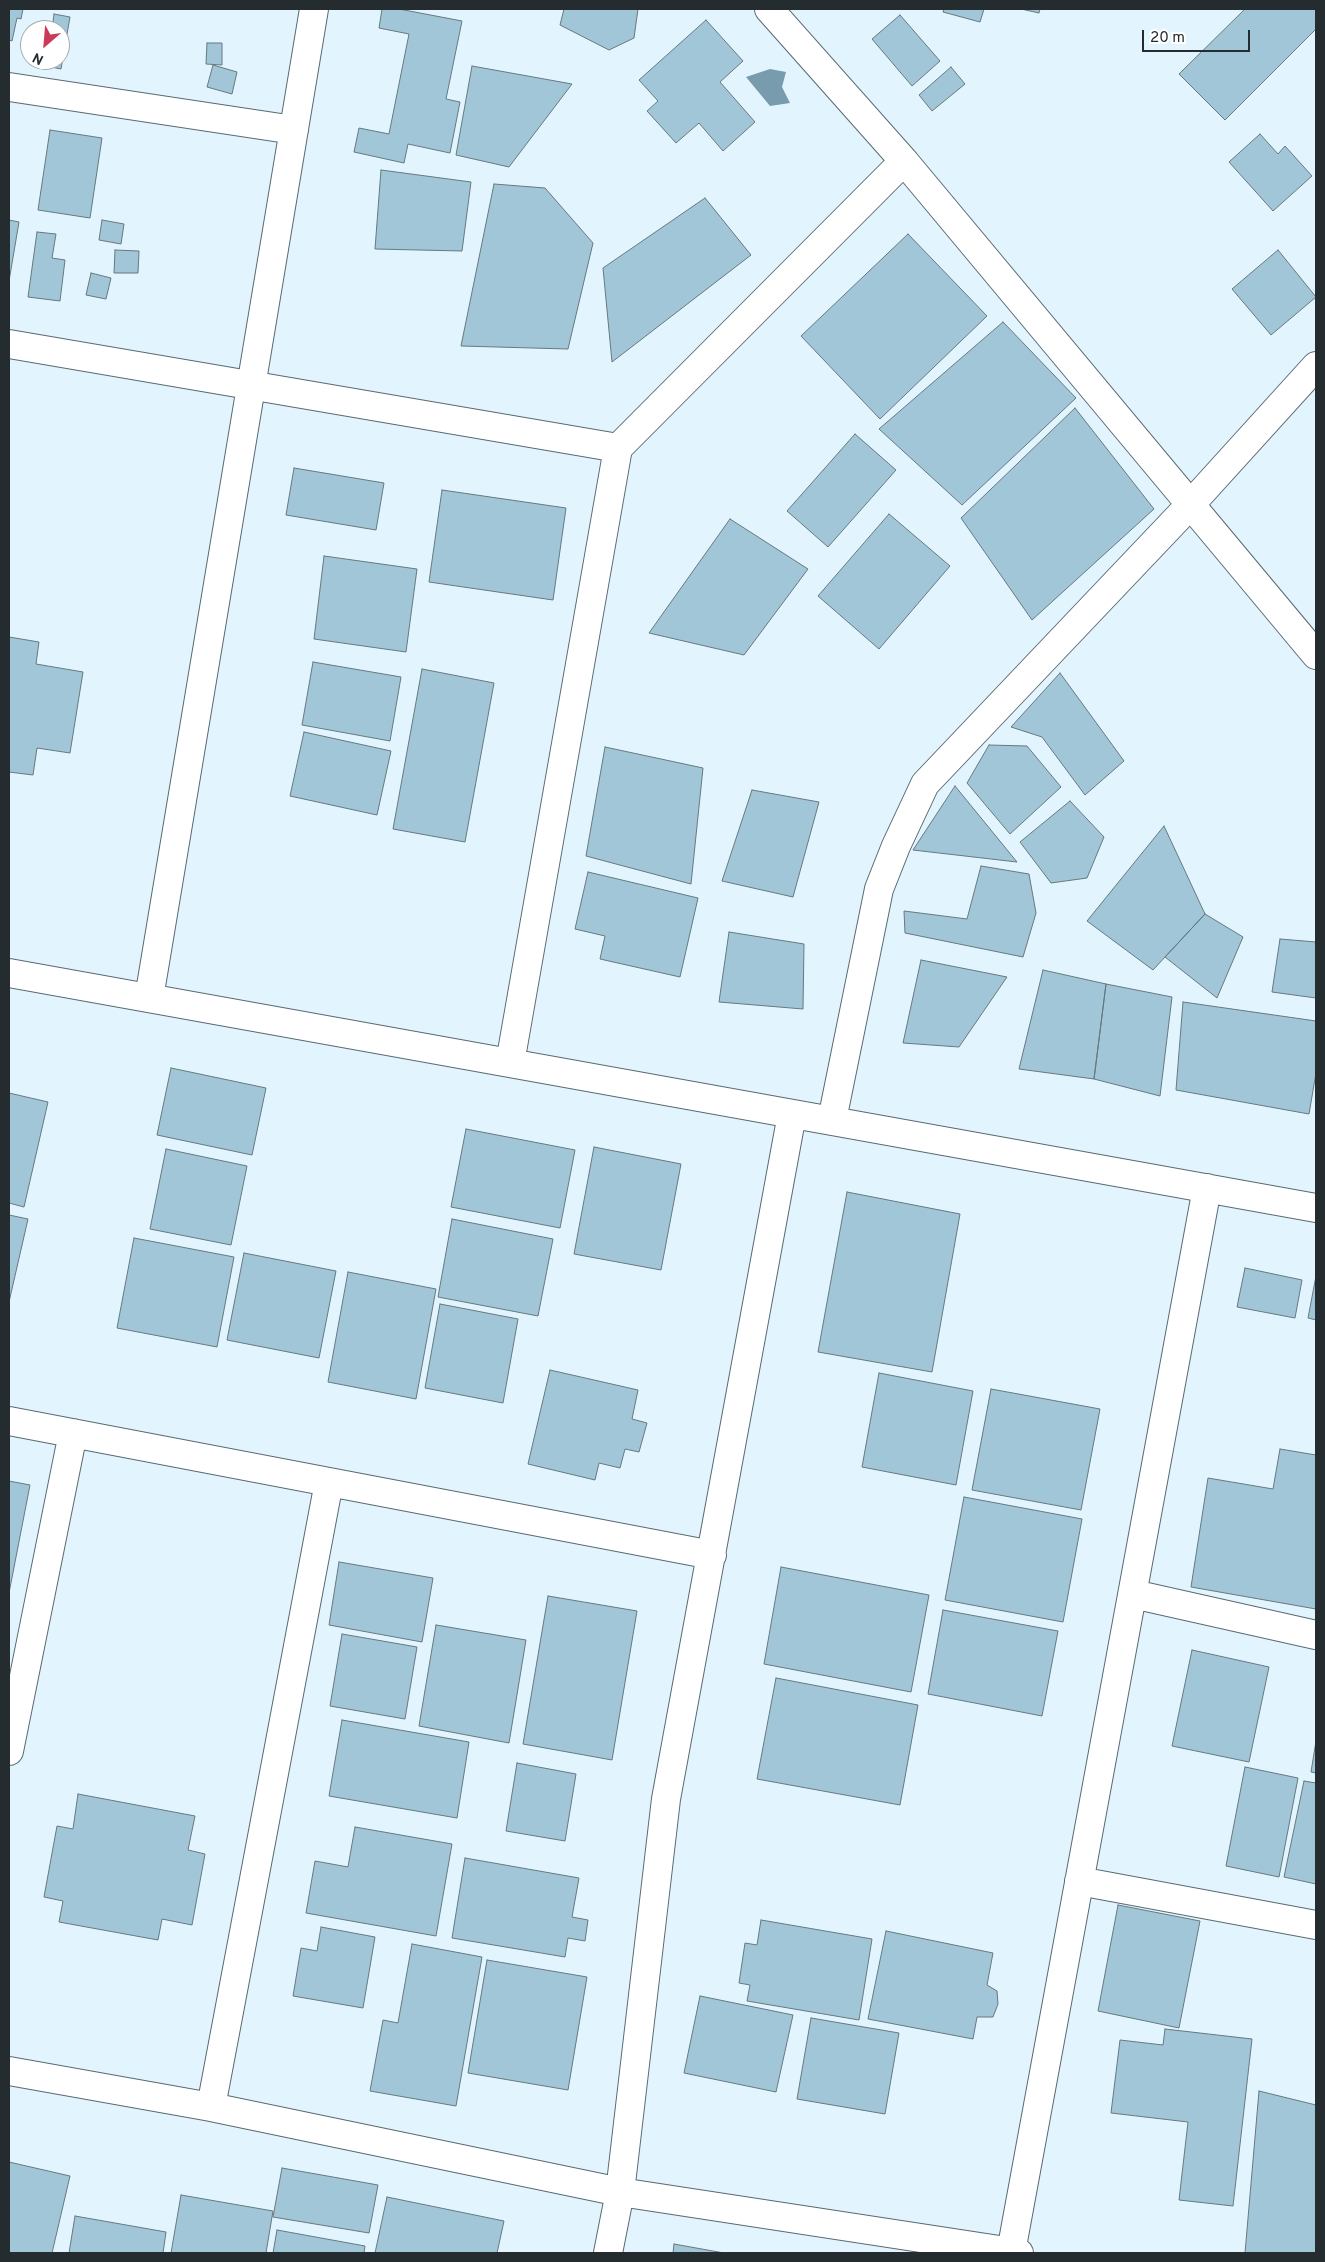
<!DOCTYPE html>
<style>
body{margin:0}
#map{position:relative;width:1325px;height:2262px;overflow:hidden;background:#e2f5fe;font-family:Overpass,sans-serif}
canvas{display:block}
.frame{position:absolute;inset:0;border:10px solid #252c30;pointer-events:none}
.north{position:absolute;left:20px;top:20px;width:50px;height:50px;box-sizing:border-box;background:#fff;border:1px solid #a8abac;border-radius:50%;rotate:207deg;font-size:14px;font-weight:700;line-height:20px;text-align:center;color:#252c30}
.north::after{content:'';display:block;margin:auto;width:18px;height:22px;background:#cb3b59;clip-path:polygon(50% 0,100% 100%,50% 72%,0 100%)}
.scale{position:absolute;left:1142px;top:30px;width:108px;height:22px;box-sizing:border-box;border:2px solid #252c30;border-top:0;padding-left:6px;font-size:15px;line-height:18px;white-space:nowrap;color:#252c30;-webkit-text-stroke:4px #fff;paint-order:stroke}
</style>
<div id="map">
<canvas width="1325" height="2262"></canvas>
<div class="frame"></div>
<div class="north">N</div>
<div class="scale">20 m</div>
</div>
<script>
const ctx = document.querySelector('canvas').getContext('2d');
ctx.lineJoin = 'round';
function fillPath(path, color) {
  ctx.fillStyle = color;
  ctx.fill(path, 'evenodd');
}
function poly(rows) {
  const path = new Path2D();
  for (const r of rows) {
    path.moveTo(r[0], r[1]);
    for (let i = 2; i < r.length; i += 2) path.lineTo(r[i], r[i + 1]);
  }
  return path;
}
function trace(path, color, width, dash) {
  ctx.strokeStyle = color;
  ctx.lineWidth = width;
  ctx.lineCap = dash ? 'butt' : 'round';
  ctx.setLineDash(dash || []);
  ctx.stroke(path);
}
const water = poly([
 [770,69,786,72,782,87,790,103,770,106,746,77]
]);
const building = poly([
 [9,9,23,9,21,19,17,18,12,41,9,40,9,9],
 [382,9,399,9,462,21,446,99,460,102,450,153,408,144,404,163,354,152,359,128,389,134,409,34,379,28,382,9],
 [564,9,638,9,634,38,609,50,560,25,564,9],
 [944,9,984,9,980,22,943,12,944,9],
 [1021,9,1040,9,1039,13,1021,9],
 [1245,9,1316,9,1316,29,1225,120,1179,74,1245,9],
 [54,14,70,17,61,69,46,66,47,60,60,60,60,30,52,30,54,14],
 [900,15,940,61,912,86,872,39,900,15],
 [706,20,743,61,720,82,755,122,723,151,699,123,676,143,647,111,658,101,639,80,706,20],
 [207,43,222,43,222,65,206,64,207,43],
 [213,65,237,72,232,94,207,87,213,65],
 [472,66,572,84,509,167,456,155,472,66],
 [951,67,965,84,932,111,919,95,951,67],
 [50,130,102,138,90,218,38,210,50,130],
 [1260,134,1278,154,1285,146,1312,176,1273,211,1229,162,1260,134],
 [381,170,471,182,462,251,375,249,381,170],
 [494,184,545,188,593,243,568,349,461,346,494,184],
 [705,198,751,255,612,362,603,268,705,198],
 [9,220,19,222,9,281,9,220],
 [102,220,124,224,121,244,99,240,102,220],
 [37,232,56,234,52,258,65,260,60,301,28,297,37,232],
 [908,234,987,316,880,419,801,336,908,234],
 [115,250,139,251,138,273,114,273,115,250],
 [1278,250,1316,297,1271,335,1232,289,1278,250],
 [91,273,111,278,106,299,86,295,91,273],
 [1003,322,1076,398,962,505,879,429,1003,322],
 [1075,408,1154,509,1032,620,961,518,1075,408],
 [855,434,896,470,828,547,787,511,855,434],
 [294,468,384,483,376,530,286,515,294,468],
 [442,490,566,508,553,600,429,582,442,490],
 [889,514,950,566,879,649,818,596,889,514],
 [730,519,808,569,744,655,649,633,730,519],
 [324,556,417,569,406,652,314,639,324,556],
 [9,637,39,642,36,664,83,672,70,753,37,748,33,775,9,772,9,637],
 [313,662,401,677,390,741,302,725,313,662],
 [422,669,494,683,465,842,393,829,422,669],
 [1060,673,1124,761,1085,795,1042,737,1011,727,1060,673],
 [304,732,391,751,377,815,290,796,304,732],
 [989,745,1027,746,1061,787,1010,834,967,783,989,745],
 [605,747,703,768,691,884,586,856,605,747],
 [955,786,1017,862,913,850,955,786],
 [752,790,819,802,793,897,722,881,752,790],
 [1070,801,1104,837,1087,878,1051,883,1020,842,1070,801],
 [1164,826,1205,914,1153,970,1087,921,1164,826],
 [981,866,1029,874,1036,913,1023,957,905,933,904,911,967,919,981,866],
 [588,872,698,898,680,977,600,959,605,936,575,929,588,872],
 [1205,914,1243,937,1217,998,1165,957,1205,914],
 [729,932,804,944,803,1009,719,1002,729,932],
 [1280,939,1316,942,1316,998,1272,992,1280,939],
 [921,960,1007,977,959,1047,903,1043,921,960],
 [1043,970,1106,984,1094,1079,1019,1069,1043,970],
 [1106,984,1172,997,1160,1096,1094,1079,1106,984],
 [1183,1002,1316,1021,1316,1073,1309,1114,1176,1090,1183,1002],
 [171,1068,266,1088,252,1155,157,1135,171,1068],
 [9,1093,48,1102,24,1207,9,1203,9,1093],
 [466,1129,575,1150,560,1228,451,1207,466,1129],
 [594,1147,681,1164,661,1270,574,1254,594,1147],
 [166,1149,247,1166,231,1245,150,1229,166,1149],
 [847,1192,960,1214,932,1372,818,1352,847,1192],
 [9,1215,28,1219,9,1302,9,1215],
 [452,1219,553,1239,538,1316,438,1297,452,1219],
 [134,1238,234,1257,217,1347,117,1328,134,1238],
 [244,1253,336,1271,319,1358,227,1340,244,1253],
 [1245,1268,1302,1280,1295,1318,1237,1307,1245,1268],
 [348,1272,436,1289,416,1399,328,1382,348,1272],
 [1316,1276,1316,1320,1308,1318,1316,1276],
 [440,1304,518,1319,503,1403,425,1388,440,1304],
 [550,1370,638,1390,632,1419,647,1423,639,1452,625,1449,620,1468,599,1463,595,1480,528,1464,550,1370],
 [879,1373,973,1391,956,1485,862,1467,879,1373],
 [991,1389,1100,1409,1081,1510,972,1490,991,1389],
 [1280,1449,1316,1455,1316,1609,1191,1587,1208,1478,1273,1489,1280,1449],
 [9,1481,30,1485,9,1593,9,1481],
 [964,1497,1082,1519,1063,1622,945,1600,964,1497],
 [339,1562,433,1578,422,1642,329,1625,339,1562],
 [781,1567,929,1595,911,1692,764,1664,781,1567],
 [548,1596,637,1611,612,1760,523,1744,548,1596],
 [943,1610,1058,1631,1042,1716,928,1694,943,1610],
 [436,1625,526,1640,509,1743,419,1726,436,1625],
 [342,1634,417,1647,405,1719,330,1706,342,1634],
 [1192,1650,1269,1667,1249,1762,1172,1746,1192,1650],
 [776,1678,918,1705,900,1805,757,1779,776,1678],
 [342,1720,469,1742,457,1818,329,1796,342,1720],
 [1316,1741,1316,1773,1311,1772,1316,1741],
 [517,1763,576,1774,565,1841,506,1831,517,1763],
 [1245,1767,1298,1778,1279,1877,1226,1866,1245,1767],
 [1304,1781,1316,1783,1316,1884,1284,1877,1304,1781],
 [78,1794,195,1816,188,1850,205,1854,192,1925,162,1919,158,1940,59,1922,63,1901,44,1897,57,1826,73,1829,78,1794],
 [355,1827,452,1844,436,1936,306,1913,315,1861,348,1867,355,1827],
 [465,1858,579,1878,572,1917,588,1920,585,1941,568,1938,565,1957,452,1938,465,1858],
 [1118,1905,1200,1921,1179,2028,1098,2011,1118,1905],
 [761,1920,872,1939,859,2020,747,2001,750,1985,739,1983,745,1943,757,1945,761,1920],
 [321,1927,375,1937,363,2008,293,1996,301,1948,317,1951,321,1927],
 [886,1931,993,1953,987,1985,997,1991,998,2004,993,2017,977,2017,973,2039,868,2019,886,1931],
 [412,1944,482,1957,456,2106,370,2091,383,2020,398,2023,412,1944],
 [487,1960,587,1977,568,2090,468,2073,487,1960],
 [700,1996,793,2015,776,2092,684,2073,700,1996],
 [811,2018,899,2033,885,2114,797,2099,811,2018],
 [1165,2029,1252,2039,1233,2206,1179,2200,1188,2122,1111,2113,1120,2040,1163,2045,1165,2029],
 [1259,2091,1316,2105,1316,2253,1245,2253,1259,2091],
 [9,2162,70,2176,52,2253,9,2253,9,2162],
 [282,2168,378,2185,369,2233,273,2217,282,2168],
 [181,2195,273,2211,266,2253,171,2253,181,2195],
 [387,2197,504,2221,497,2253,375,2253,387,2197],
 [75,2216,166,2232,163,2253,69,2253,75,2216],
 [277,2230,365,2246,364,2253,273,2253,277,2230],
 [674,2244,724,2253,673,2253,674,2244]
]);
const street = poly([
 [769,9,904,161,1316,655],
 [9,87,294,130],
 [9,344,618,448],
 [9,973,1316,1208],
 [149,998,314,9],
 [510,1063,618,448,904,161],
 [832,1120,879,889,896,846,925,784,1190,505,1316,366],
 [9,1421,712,1555],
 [1133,1594,1316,1635],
 [9,1751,73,1433],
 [1079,1881,1316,1925],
 [9,2071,211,2107,620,2192,1019,2253],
 [211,2107,329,1482],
 [1011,2252,1207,1188],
 [608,2253,620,2192,666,1799,792,1114]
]);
fillPath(water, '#789cad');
fillPath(building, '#a0c6d7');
trace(building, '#67787f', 1);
trace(street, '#5a6a72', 30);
trace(street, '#fff', 28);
</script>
